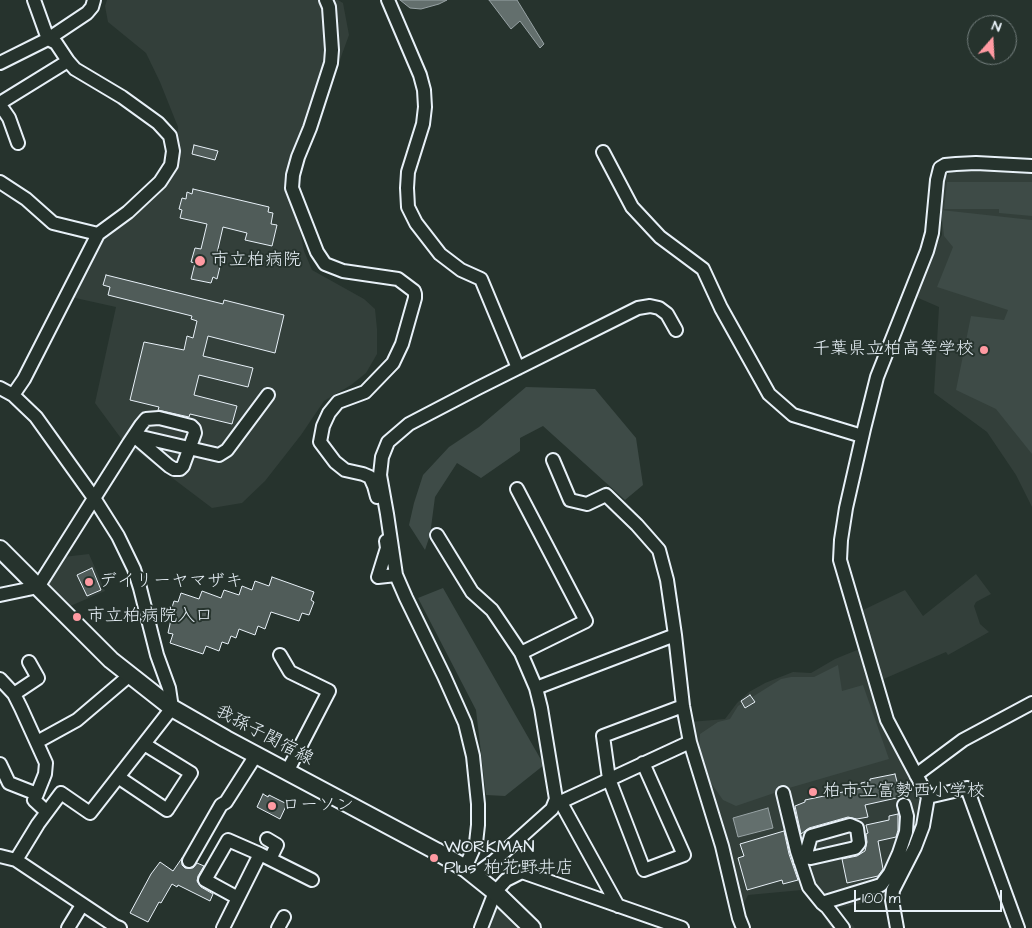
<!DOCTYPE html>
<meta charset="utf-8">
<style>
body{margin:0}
#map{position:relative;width:1032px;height:928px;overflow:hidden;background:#26332d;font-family:"Architects Daughter",sans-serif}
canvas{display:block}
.north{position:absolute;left:967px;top:15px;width:50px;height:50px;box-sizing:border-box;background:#26332d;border:1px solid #747f7e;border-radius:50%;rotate:19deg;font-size:14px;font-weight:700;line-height:20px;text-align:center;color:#e8f1f8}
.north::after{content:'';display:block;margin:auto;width:18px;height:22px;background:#ff9aa2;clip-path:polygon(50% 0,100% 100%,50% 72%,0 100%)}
.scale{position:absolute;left:854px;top:890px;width:148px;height:22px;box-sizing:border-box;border:2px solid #e8f1f8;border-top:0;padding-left:6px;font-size:15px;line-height:18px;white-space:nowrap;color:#e8f1f8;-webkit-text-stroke:4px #26332d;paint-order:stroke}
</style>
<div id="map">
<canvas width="1032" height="928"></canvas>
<div class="north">N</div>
<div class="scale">100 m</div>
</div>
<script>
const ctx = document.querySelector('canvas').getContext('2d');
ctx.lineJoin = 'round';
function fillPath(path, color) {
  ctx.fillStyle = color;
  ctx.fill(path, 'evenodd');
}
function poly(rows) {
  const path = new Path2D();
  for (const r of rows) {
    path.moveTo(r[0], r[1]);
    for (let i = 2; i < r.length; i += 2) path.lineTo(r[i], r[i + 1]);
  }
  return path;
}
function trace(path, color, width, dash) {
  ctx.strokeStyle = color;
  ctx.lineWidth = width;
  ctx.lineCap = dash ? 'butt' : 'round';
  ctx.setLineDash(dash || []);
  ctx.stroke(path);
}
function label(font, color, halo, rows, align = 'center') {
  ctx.font = font + ' "Architects Daughter","Klee One",sans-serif';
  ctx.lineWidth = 4;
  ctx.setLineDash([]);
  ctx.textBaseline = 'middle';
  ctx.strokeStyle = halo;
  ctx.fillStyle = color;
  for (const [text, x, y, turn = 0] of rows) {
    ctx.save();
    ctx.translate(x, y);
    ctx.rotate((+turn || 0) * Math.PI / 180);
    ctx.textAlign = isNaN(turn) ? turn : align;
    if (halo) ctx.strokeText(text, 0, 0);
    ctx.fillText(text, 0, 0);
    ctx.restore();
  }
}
const built = poly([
 [107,0,338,0,343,3,349,35,337,68,319,108,293,150,291,174,292,191,304,251,312,270,364,299,375,309,377,329,377,354,366,373,351,385,324,401,301,435,265,481,242,503,212,508,138,452,134,451,102,501,93,486,123,441,95,403,116,307,71,297,103,238,157,196,167,181,176,156,178,127,160,82,146,53,108,22,105,6],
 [987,168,1032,171,1032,507,1016,475,987,432,934,393,939,307,916,297,934,248,942,235,941,181,954,169],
 [89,554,105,591,68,607,50,590,50,578,63,557],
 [976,574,991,594,976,602,974,606,980,624,989,632,948,655,946,652,879,681,861,611,905,590,923,616],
 [862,648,877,710,891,742,902,763,919,788,922,796,916,833,886,899,836,908,855,928,831,928,816,905,802,890,748,895,742,907,690,722,725,719,737,703,749,692,765,683,793,672,811,673,835,659],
 [496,903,522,928,485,928]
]);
const green = poly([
 [947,182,1032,182,1032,216,999,213,999,209,944,209],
 [941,210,1032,220,1032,454,996,409,956,390,971,316,1004,320,1008,310,937,287,953,247,944,236],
 [526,387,595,389,636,438,643,485,625,500,543,426,520,438,520,451,481,478,457,463,435,497,430,535,425,550,409,525,414,503,423,475,449,447,479,427],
 [443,588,544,765,505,796,486,795,476,710,418,598],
 [838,665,842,691,863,685,889,759,789,788,736,806,723,800,709,780,699,753,700,734,718,722,730,719,738,706,781,679,791,677,814,677]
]);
const water = poly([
 [400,0,447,0,439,4,421,9,410,8,400,0],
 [489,0,517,0,544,44,540,48,520,21,511,29,489,0],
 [768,808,773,828,738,837,733,818,768,808]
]);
const building = poly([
 [194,145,218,151,215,160,192,154,194,145],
 [193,189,269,207,268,212,273,213,271,224,277,225,272,246,245,240,247,233,223,227,217,253,223,254,217,279,213,277,211,283,191,279,195,263,191,262,195,248,201,249,207,224,180,218,182,210,179,209,182,198,186,199,187,192,192,194,193,189],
 [106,275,223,304,224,300,284,315,275,353,208,336,203,356,253,368,248,387,199,375,194,395,237,406,232,424,190,414,189,417,158,410,159,407,130,400,144,342,184,350,187,336,193,338,197,321,191,319,192,316,108,295,110,287,103,285,106,275],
 [92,568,101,590,87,596,77,575,92,568],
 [272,577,314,592,311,600,314,602,309,615,302,613,299,621,271,612,265,629,258,626,255,635,239,629,236,638,231,636,228,644,222,642,219,651,206,646,203,654,170,643,173,634,168,633,172,615,170,614,174,601,178,602,181,593,199,599,202,591,221,598,224,590,239,595,242,586,252,590,255,581,269,586,272,577],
 [750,695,755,702,745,708,741,701,750,695],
 [895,774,901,797,865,805,868,817,857,819,848,817,809,828,801,834,795,806,805,802,805,800,862,788,861,783,870,781,870,779,895,774],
 [263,794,268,797,269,795,287,804,280,819,257,807,263,794],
 [898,814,898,830,896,837,878,841,883,869,878,876,847,883,842,859,857,856,865,851,867,842,866,834,868,833,866,825,889,820,889,816,898,814],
 [784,831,789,854,798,880,783,884,782,880,747,890,738,858,744,856,740,844,784,831],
 [182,858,182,865,185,868,193,868,197,863,204,866,198,876,197,881,201,887,213,894,210,901,178,885,177,887,172,884,161,903,159,902,148,922,130,913,151,874,160,862,173,871,182,858]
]);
const minor = poly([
 [326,0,329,7,332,50,331,63,310,128,298,157,293,175,292,188,317,252,325,264,343,271,398,279,414,291,415,294,415,298,402,344,393,363,365,392,338,402,329,413,323,426,320,442,335,462,345,470,363,474,370,477,374,486,377,497],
 [388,0,420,75,424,90,425,107,423,124,408,172,407,188,408,207,416,223,440,254,461,270,481,279,518,368],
 [0,63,48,39,87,13,92,7,94,0],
 [0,103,68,61],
 [0,105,9,118,18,143],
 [603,152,632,207,660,237,703,269,721,308,769,394,793,415,862,436],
 [0,182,26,199,53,223,98,234],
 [0,388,13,395,36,417,94,498,118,536,134,569,140,588,157,655,169,688,172,708,90,813,61,793,38,824,16,860],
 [13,395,24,379,98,234,128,212,160,182,171,165,173,151,170,136,158,123,122,97,75,69,68,61,56,43,48,39,34,0],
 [137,436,219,455,227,450,268,395],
 [553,460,570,500,587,504,606,495,637,525,659,550,667,580,675,635,683,706,690,742,722,846,739,918,743,928],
 [517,489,586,621,521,653,536,688],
 [437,535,472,592,492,610,521,653],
 [386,541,387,548,378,577,396,575],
 [0,595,38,587,129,443,141,425,146,419,159,418,191,426,194,429,195,433,183,466,180,469,174,469,169,466,134,436],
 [280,655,290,672,329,691,287,772],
 [0,679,14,694,21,708,46,763,45,774,37,794],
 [14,694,38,678,29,662],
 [37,742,77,720,130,675],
 [643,763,684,855,644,870,609,779,603,736,683,706],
 [0,764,9,783,37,794,34,800,47,812],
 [916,775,963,740,1032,703],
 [118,777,167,810,191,773,144,744],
 [783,793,797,851,809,887,822,903,827,907,843,928],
 [928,797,967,788,1018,928],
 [560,801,618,906],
 [554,805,690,742],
 [267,839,277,845,270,859],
 [0,856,16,860,115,926,120,928],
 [189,861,221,805,226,802,256,755],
 [800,861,805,857,811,836,850,825,857,828,859,843,855,848,811,858,805,857],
 [465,868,476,843,478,825,478,804,473,756,465,723,444,676,406,598,396,575,387,514,380,475,382,457,388,442,409,424,478,388,638,308,650,306,659,308,667,314,676,330],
 [475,875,494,861,552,809,556,799,541,708,536,688,675,635],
 [238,898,205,880,228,840,260,854,312,880],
 [822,903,881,885,890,873,899,853,906,832,907,816,904,805],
 [68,928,82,905],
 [223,928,260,854],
 [278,928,284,917],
 [481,928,495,892,506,880,522,872,682,928],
 [897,928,892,900,893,890,915,847,923,826,928,797,887,720,840,560,841,540,846,508,864,429,877,377,927,251,932,233,937,180,940,168,945,165,956,164,976,163,1032,166]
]);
const major = poly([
 [0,549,111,660,172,708,226,739,436,851,465,868,495,892,532,928]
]);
const markers = [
 [200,261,6,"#ff9aa2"],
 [984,350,5,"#ff9aa2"],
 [89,582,5,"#ff9aa2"],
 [77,617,5,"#ff9aa2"],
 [813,792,5,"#ff9aa2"],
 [272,806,5,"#ff9aa2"],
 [434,858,5,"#ff9aa2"]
];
const poiNames = [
 ["市立柏病院",211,261],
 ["千葉県立柏高等学校",974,350,"right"],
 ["デイリーヤマザキ",99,582],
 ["市立柏病院入口",87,617],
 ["柏市立富勢西小学校",823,792],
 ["ローソン",282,806],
 ["WORKMAN",444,848],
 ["Plus 柏花野井店",444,869]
];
const streetNames = [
 ["我孫子関宿線",264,736,28]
];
fillPath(built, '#333f3a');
fillPath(green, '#3e4b47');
fillPath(water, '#636f6d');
trace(water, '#98a3a5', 1);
fillPath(building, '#505c59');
trace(building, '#e8f1f8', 1);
trace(minor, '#e8f1f8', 16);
trace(major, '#e8f1f8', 20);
trace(minor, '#26332d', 12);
trace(major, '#26332d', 16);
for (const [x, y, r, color] of markers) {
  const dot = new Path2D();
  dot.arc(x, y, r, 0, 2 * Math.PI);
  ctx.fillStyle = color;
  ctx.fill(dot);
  trace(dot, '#26332d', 2);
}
label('18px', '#e8f1f8', '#26332d', poiNames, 'left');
label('18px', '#e8f1f8', '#26332d', streetNames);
</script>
